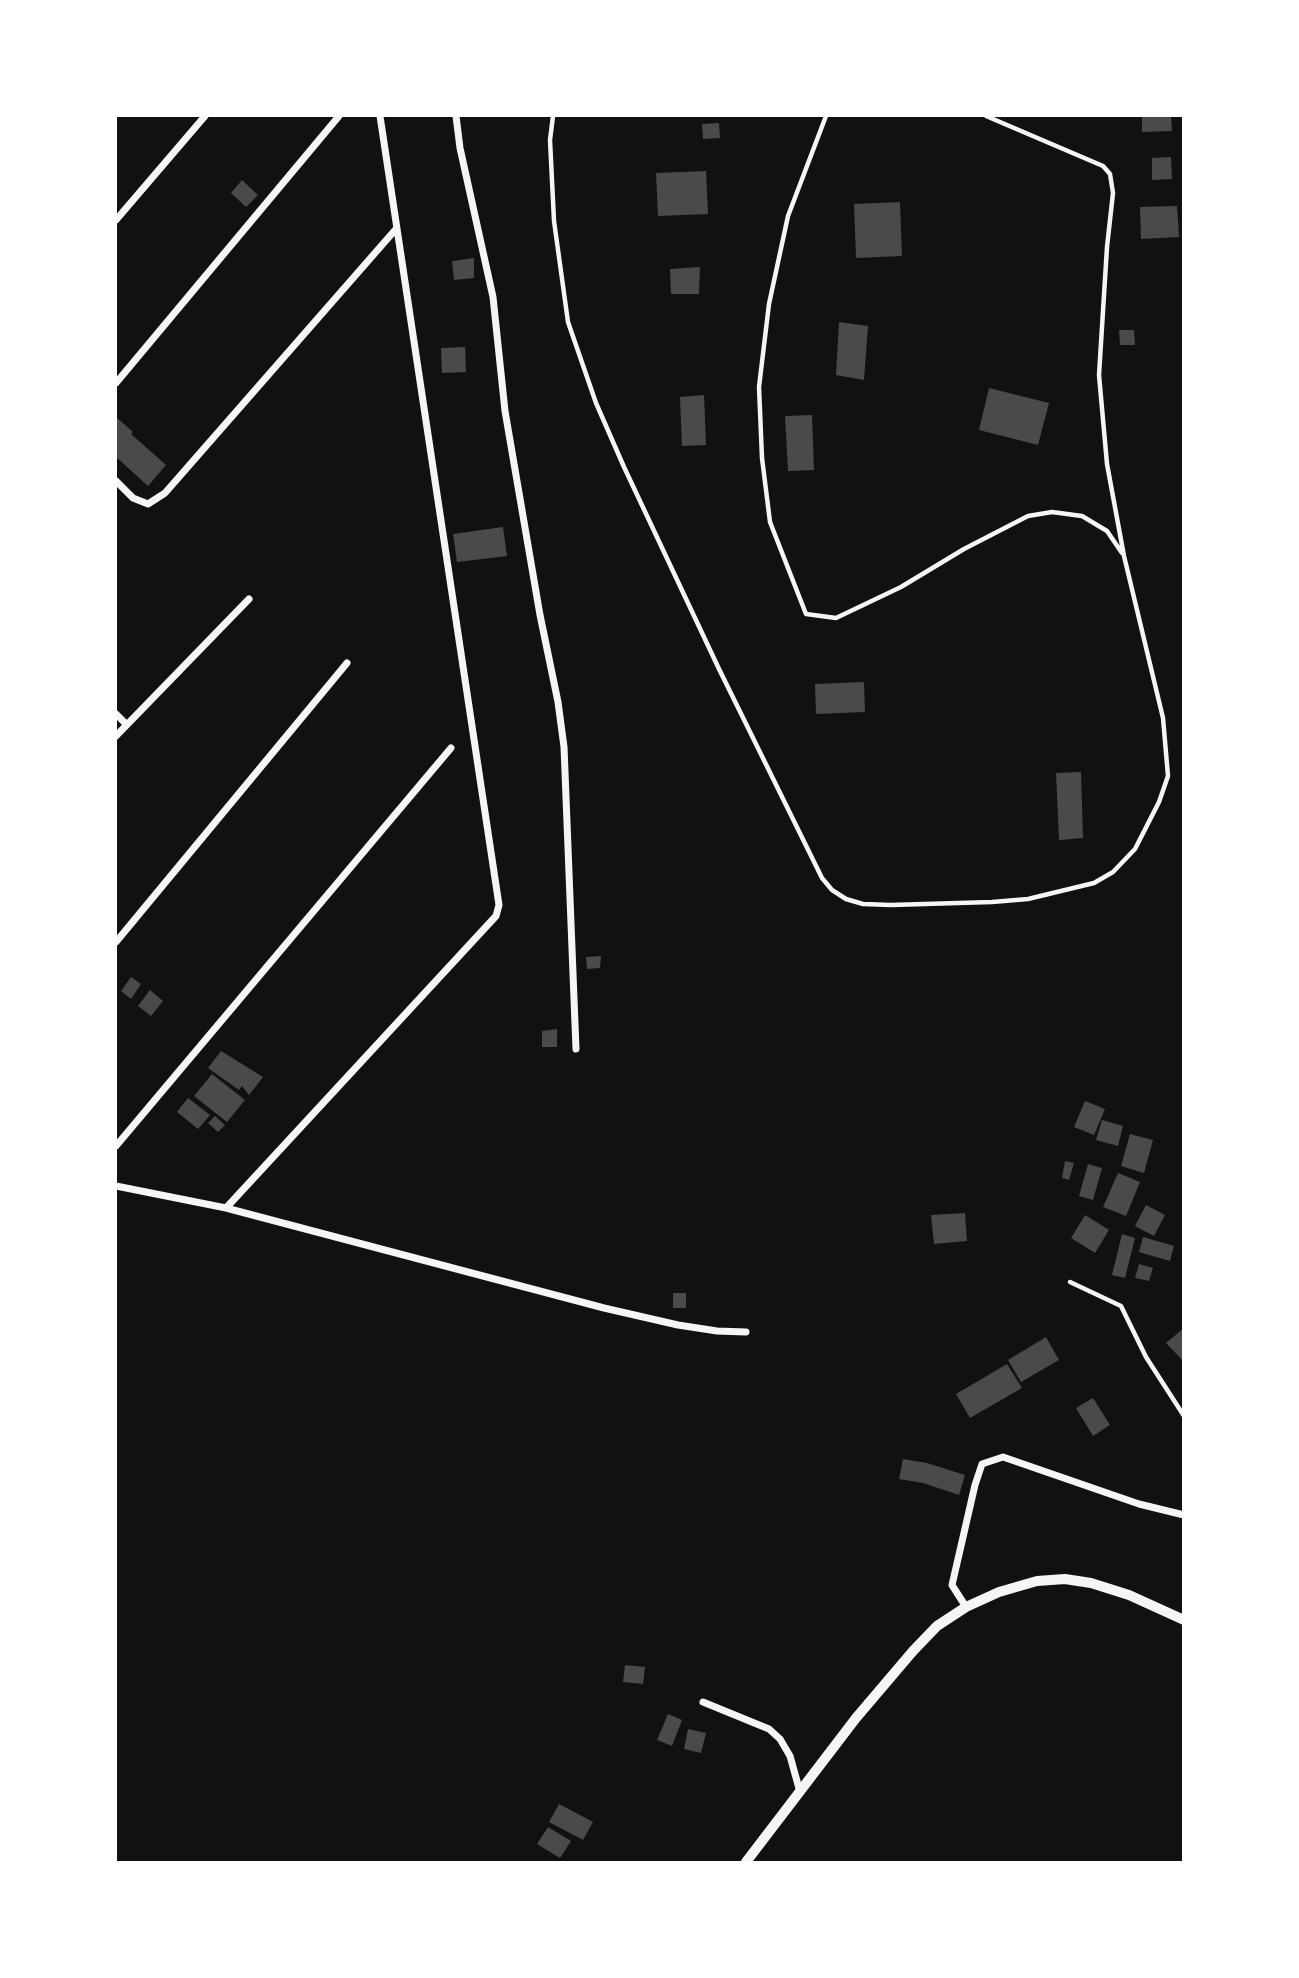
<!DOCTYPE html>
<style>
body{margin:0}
#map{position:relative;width:1299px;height:1978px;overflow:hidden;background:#111;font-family:"Nunito Sans",sans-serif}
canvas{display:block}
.frame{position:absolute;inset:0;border:117px solid #fff;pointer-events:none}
</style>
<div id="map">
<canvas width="1299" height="1978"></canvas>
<div class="frame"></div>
</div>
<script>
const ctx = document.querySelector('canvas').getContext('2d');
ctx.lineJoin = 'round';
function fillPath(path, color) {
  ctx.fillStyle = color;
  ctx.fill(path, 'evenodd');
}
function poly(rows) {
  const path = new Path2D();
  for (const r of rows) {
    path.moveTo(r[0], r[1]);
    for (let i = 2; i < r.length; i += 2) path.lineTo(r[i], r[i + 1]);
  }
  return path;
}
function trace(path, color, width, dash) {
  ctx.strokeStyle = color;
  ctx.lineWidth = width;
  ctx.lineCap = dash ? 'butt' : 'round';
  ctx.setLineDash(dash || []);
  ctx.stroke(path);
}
const building = poly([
 [1142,116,1171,116,1172,131,1142,132],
 [719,123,720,138,703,139,702,124],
 [1171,157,1172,179,1152,180,1152,158],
 [706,171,708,214,658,216,656,173],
 [242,180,258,195,246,207,231,193],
 [900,202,902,256,856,258,854,204],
 [1177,206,1179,237,1141,239,1140,207],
 [474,258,474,278,454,280,452,261],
 [700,267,699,294,671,294,670,269],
 [839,322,868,326,864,380,836,375],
 [1119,330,1134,330,1135,345,1120,345],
 [465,347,466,372,442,373,441,348],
 [989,388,1049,403,1038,445,979,430],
 [704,395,706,445,682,446,680,397],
 [812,415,814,470,788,471,785,416],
 [116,417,133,432,131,434,166,465,148,486,116,457],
 [503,527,507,556,457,562,453,534],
 [864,682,865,712,816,714,815,684],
 [1081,772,1083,838,1059,840,1056,773],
 [601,956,600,968,587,969,586,957],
 [131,977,141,984,131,999,121,991],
 [150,990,163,1001,151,1016,138,1006],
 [557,1029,557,1047,542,1047,542,1031],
 [221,1051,263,1077,249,1095,242,1086,239,1090,208,1068],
 [212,1074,245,1100,227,1122,194,1096],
 [188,1098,210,1115,198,1129,177,1112],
 [1085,1101,1105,1109,1094,1135,1074,1127],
 [215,1116,225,1125,218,1132,208,1123],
 [1102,1120,1123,1126,1118,1146,1096,1140],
 [1130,1134,1153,1140,1144,1173,1121,1166],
 [1065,1161,1074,1163,1069,1180,1062,1178],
 [1088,1164,1102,1168,1093,1200,1079,1196],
 [1118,1173,1140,1182,1126,1216,1103,1207],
 [1146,1205,1165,1215,1154,1236,1135,1226],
 [965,1213,967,1241,934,1244,931,1215],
 [1085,1215,1109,1230,1095,1253,1071,1238],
 [1122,1234,1135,1238,1125,1278,1112,1275],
 [1143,1237,1174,1246,1170,1261,1139,1252],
 [1139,1264,1153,1268,1149,1281,1135,1278],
 [673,1293,686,1293,686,1308,673,1308],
 [1184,1328,1184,1362,1166,1343],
 [1046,1337,1059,1360,1021,1382,1008,1360],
 [1007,1364,1022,1388,970,1418,956,1394],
 [1093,1398,1110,1425,1093,1436,1076,1408],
 [903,1459,927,1463,965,1475,959,1495,923,1483,899,1479],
 [625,1665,645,1667,643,1684,623,1682],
 [668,1714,682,1720,672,1746,657,1740],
 [688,1729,706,1733,701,1753,684,1749],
 [559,1804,593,1822,583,1840,549,1822],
 [548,1827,571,1841,560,1858,537,1844]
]);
const service = poly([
 [553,116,550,140,554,221,568,322,596,403,624,467,719,669,822,878,832,890,846,899,863,904,891,905,992,902,1028,899,1094,883,1113,872,1135,849,1159,802,1168,776,1163,718,1124,556,1107,464,1099,375,1107,247,1113,193,1110,174,1103,166,986,116],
 [826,116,788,216,769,304,759,387,762,458,770,522,806,614,836,618,901,587,964,549,1028,516,1052,512,1082,516,1107,531,1122,553],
 [1070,1282,1121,1306,1146,1357,1184,1416]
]);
const minor = poly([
 [456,116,460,148,493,297,505,411,540,615,558,702,564,747,576,1049],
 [116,220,205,116],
 [116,383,339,116],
 [116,481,133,498,148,504,165,493,396,229],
 [116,714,125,723],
 [116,736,249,599],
 [116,942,347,663],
 [116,1146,451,748],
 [116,1186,226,1208,604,1308,678,1325,717,1331,746,1332],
 [226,1208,496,916,499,905,380,116],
 [966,1607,952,1585,975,1485,982,1464,1003,1457,1139,1504,1184,1515],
 [703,1702,769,1729,780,1739,790,1756,800,1792]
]);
const tertiary = poly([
 [746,1862,856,1718,913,1651,937,1626,966,1607,999,1592,1037,1581,1065,1579,1091,1583,1129,1595,1184,1620]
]);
fillPath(building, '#4a4a4a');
trace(service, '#f5f5f5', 4.5);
trace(minor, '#f5f5f5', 7);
trace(tertiary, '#f5f5f5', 10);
</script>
